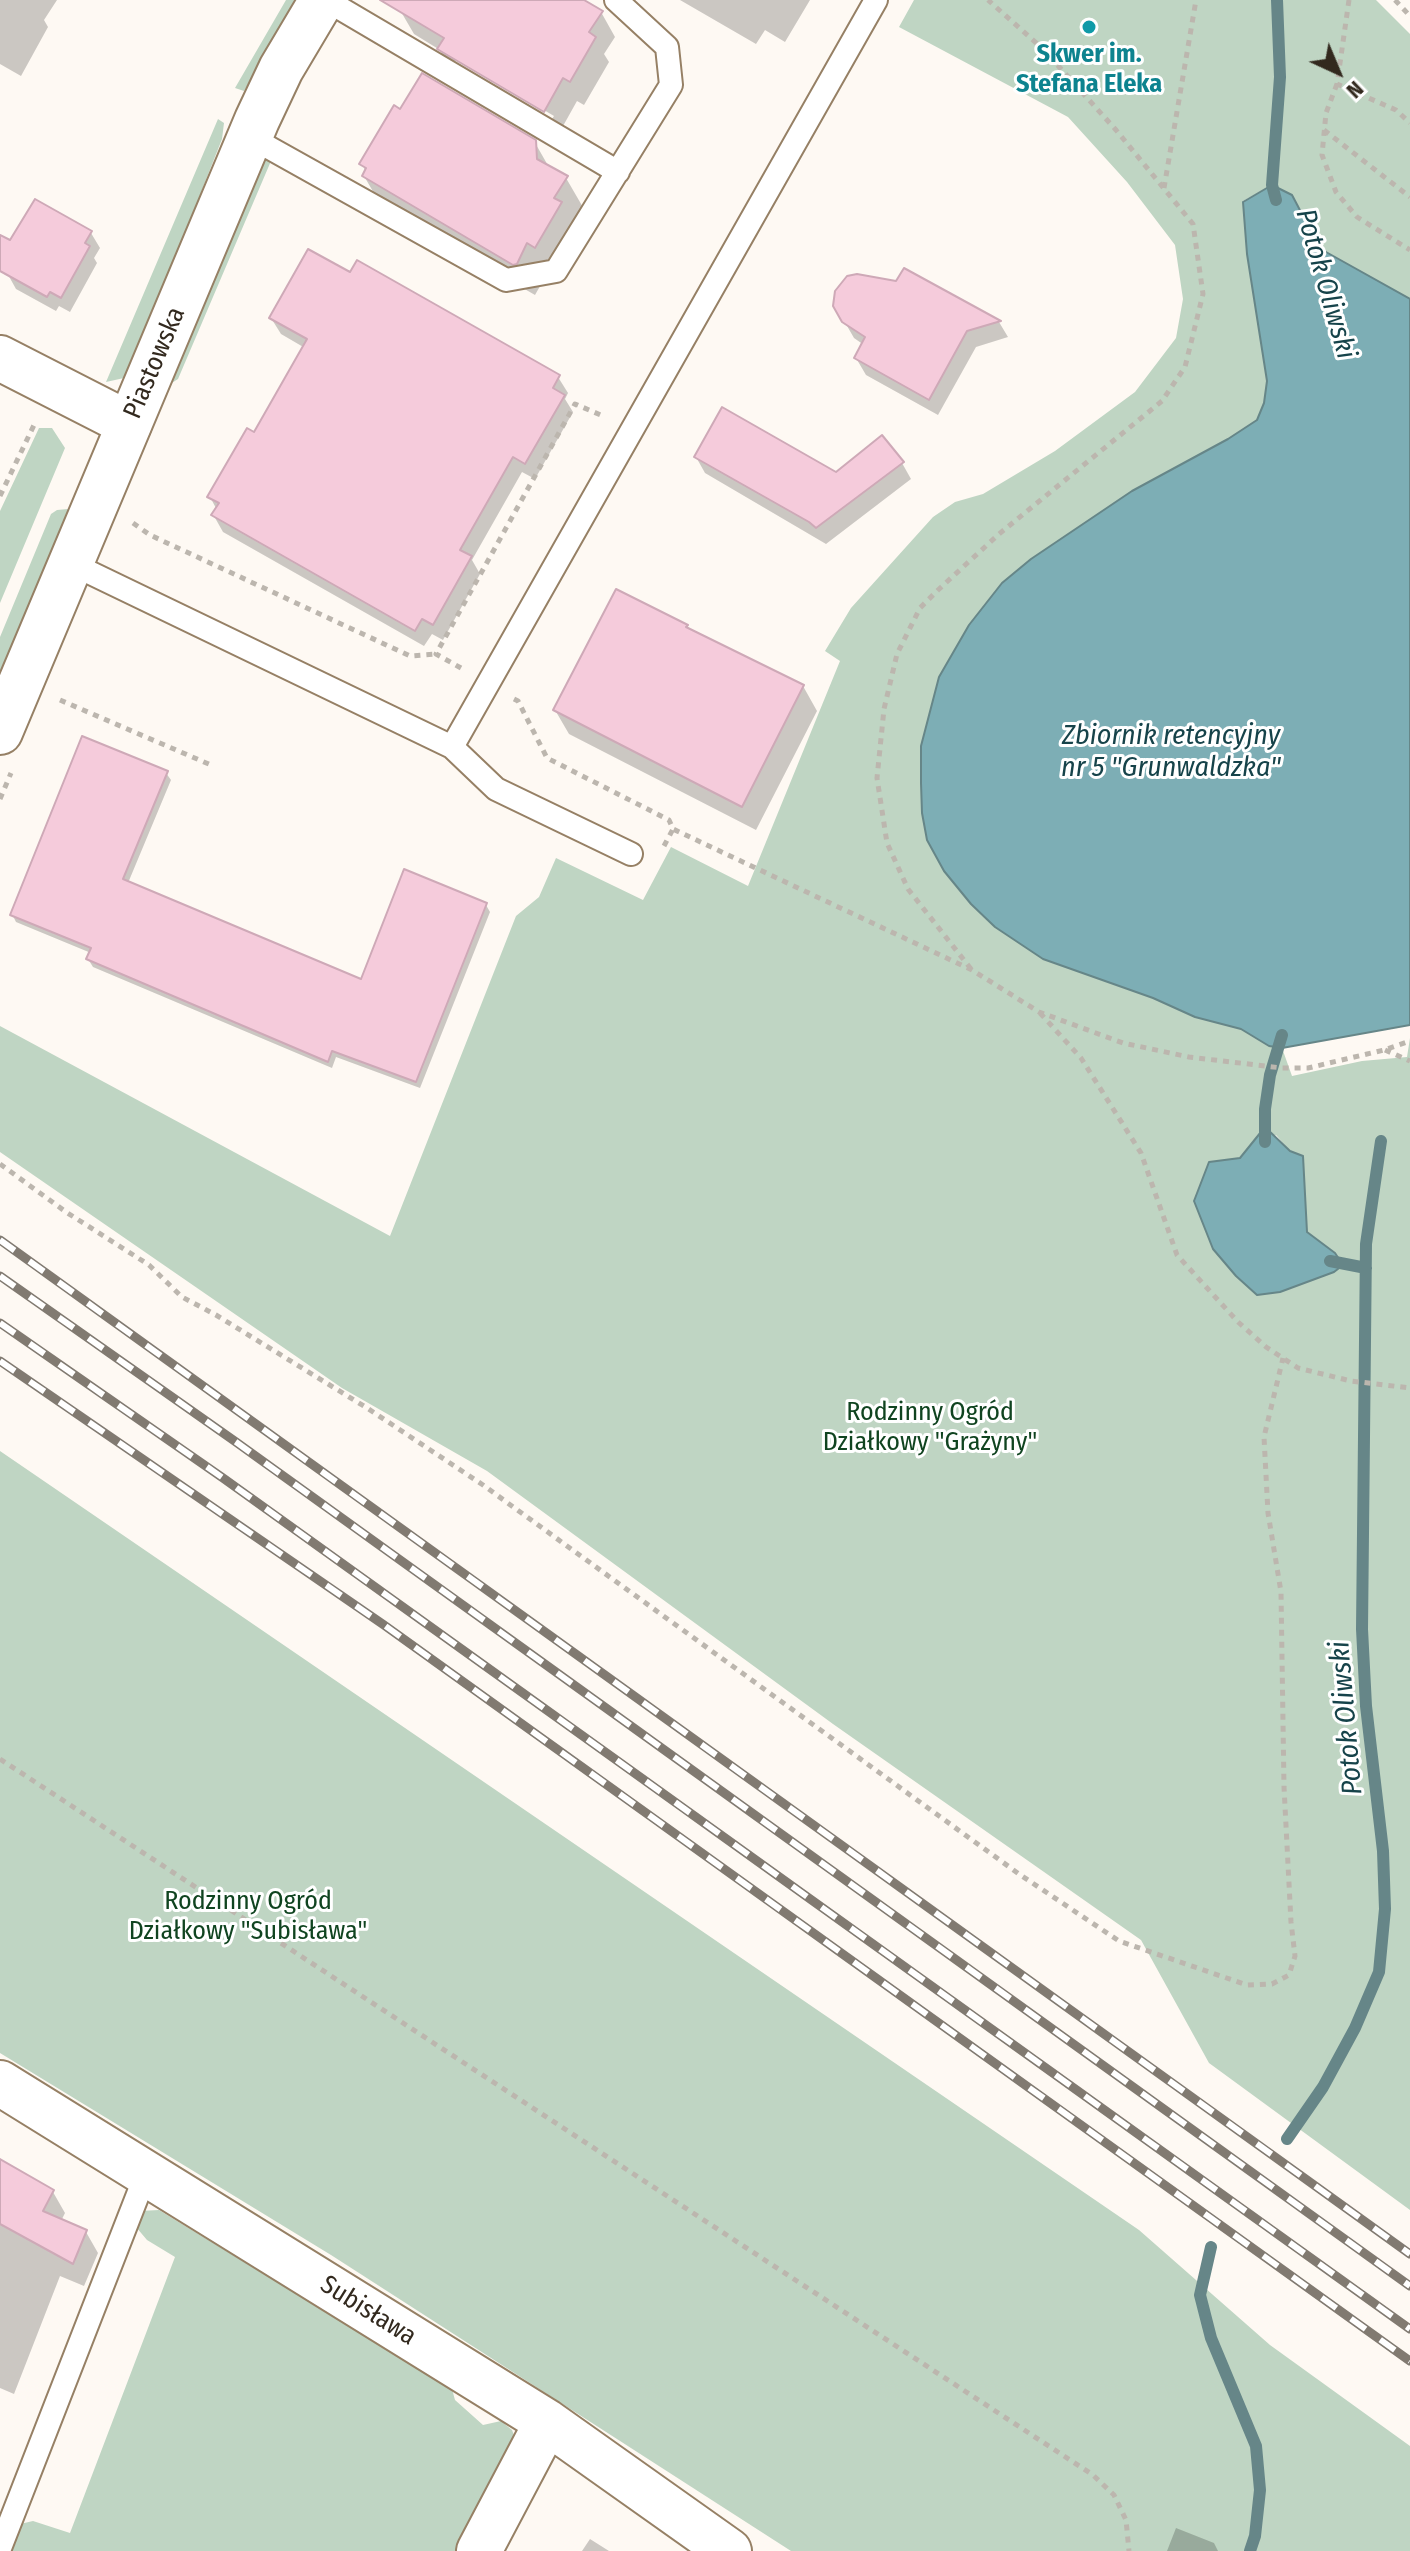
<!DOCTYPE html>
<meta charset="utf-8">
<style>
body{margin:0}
#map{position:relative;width:1410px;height:2551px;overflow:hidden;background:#fef9f3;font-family:"Fira Sans Condensed",sans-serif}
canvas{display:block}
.north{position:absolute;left:1298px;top:32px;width:80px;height:80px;-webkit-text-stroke:6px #fff;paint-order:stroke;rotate:136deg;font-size:22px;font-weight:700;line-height:32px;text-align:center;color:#32291e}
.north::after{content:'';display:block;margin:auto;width:28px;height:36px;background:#32291e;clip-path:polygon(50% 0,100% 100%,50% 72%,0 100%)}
</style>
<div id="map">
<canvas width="1410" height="2551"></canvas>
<div class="north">N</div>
</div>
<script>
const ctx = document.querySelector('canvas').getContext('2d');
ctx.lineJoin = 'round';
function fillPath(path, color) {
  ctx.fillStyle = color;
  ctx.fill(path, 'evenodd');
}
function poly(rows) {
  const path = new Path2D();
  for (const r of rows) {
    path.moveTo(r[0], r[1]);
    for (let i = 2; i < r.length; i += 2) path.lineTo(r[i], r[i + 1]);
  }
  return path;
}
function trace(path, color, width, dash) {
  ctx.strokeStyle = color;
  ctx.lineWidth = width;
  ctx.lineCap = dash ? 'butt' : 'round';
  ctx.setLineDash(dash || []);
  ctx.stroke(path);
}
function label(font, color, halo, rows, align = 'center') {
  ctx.font = font + ' "Fira Sans Condensed",sans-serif';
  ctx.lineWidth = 6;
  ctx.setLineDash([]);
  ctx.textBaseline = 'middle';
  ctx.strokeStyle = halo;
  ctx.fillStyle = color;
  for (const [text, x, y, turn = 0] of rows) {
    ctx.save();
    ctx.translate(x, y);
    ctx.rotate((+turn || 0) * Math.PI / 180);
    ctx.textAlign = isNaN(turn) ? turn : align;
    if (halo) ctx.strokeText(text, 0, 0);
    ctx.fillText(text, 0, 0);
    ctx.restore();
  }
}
const green = poly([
 [286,0,295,0,244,91,235,88],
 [914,0,1376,0,1410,34,1410,299,1326,252,1312,233,1292,195,1272,185,1243,201,1247,254,1267,381,1264,403,1257,420,1228,439,921,746,921,783,922,813,944,871,971,904,995,927,1043,959,1153,998,1195,1017,1241,1029,1269,1046,1282,1048,1292,1076,1362,1061,1407,1057,1410,1038,1410,2210,1209,2063,1141,1940,833,1724,487,1471,342,1388,0,1152,0,1026,390,1236,516,916,539,897,556,858,643,900,671,847,748,886,840,661,825,651,851,608,933,517,955,502,983,494,1055,451,1135,392,1176,338,1183,299,1175,245,1127,182,1068,117,899,27],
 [1276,1135,1290,1151,1303,1156,1306,1232,1335,1253,1334,1272,1280,1292,1209,1163,1240,1158],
 [218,119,224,123,222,139,132,368,124,378,106,382],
 [264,160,271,161,178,379,167,386],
 [39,428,52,428,65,448,0,603,0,511],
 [68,509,53,551,0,679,0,637,51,514,57,510],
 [0,1451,1139,2230,1270,2345,1410,2446,1410,2551,791,2551,331,2255,0,2053],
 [159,2210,452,2389,455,2400,483,2425,501,2421,512,2430,515,2438,460,2551,9,2551,20,2524,33,2521,70,2533,175,2257,147,2240,136,2227,140,2211]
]);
const water = poly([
 [1272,185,1292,195,1312,233,1326,252,1410,299,1410,1025,1282,1048,1269,1046,1241,1029,1195,1017,1153,998,1043,959,995,927,971,904,944,871,927,840,922,813,921,783,921,746,939,677,969,625,1002,583,1031,559,1132,491,1228,439,1257,420,1264,403,1267,381,1247,254,1243,202,1272,185],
 [1265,1127,1290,1151,1303,1156,1307,1232,1335,1253,1343,1265,1334,1272,1280,1292,1257,1295,1236,1276,1213,1249,1194,1201,1209,1162,1240,1158,1265,1127]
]);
const shadow = poly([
 [0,0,57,0,44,20,48,27,21,76,0,64],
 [405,0,580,0,601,12,615,37,604,54,609,62,584,105,577,101,558,135,453,73,440,50,414,34,400,10],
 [455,57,554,116,552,119,455,62],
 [680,0,810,0,785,42,765,30,756,44],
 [401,111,534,141,550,169,566,178,584,209,535,295,382,207,364,176,366,172,362,164],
 [91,233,100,248,94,258,97,263,70,312,59,306,56,311,16,289,1,262],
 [904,270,999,322,1008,337,976,347,938,415,866,375,856,358,864,345,854,338,835,305,897,284],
 [271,318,558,377,568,393,565,399,573,412,535,479,522,472,472,560,480,574,443,640,432,634,424,646,223,532,214,516,217,510,210,497,255,435,305,348,281,334],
 [696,457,836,474,902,463,911,479,826,544,705,473],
 [617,591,686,627,689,631,803,686,817,711,756,830,569,734,555,710],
 [166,773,171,780,128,883,362,981,486,905,490,912,420,1088,336,1057,332,1068,93,967,88,959,91,953,16,922,12,914],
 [0,2160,53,2192,65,2213,61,2221,86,2232,98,2253,84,2286,60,2276,14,2394,0,2388],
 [1176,2528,1214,2543,1218,2551,1167,2551],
 [590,2539,609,2551,582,2551]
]);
const stream = poly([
 [1276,200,1272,185,1280,77,1277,0],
 [1265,1142,1265,1109,1270,1075,1282,1035],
 [1330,1261,1366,1268],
 [1287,2139,1323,2087,1355,2028,1379,1972,1385,1909,1383,1851,1366,1706,1362,1629,1366,1244,1381,1141],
 [1211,2247,1200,2295,1211,2338,1256,2446,1260,2490,1255,2536,1250,2551]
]);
const building = poly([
 [380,0,584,0,603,11,589,32,596,37,570,82,563,78,544,112,437,49,444,38,380,0],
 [422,73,536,140,537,159,568,176,554,198,562,202,535,248,527,243,517,264,513,265,362,176,366,168,359,164,394,105,400,109,422,73],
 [35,199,92,231,85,243,90,246,61,298,50,292,47,297,0,271,0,235,10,240,35,199],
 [308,249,350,272,357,260,560,375,553,388,565,395,525,464,513,457,460,550,472,556,433,625,422,619,415,631,211,515,219,503,207,497,247,428,254,432,307,339,269,318,308,249],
 [904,268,1001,321,967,331,929,400,854,358,865,337,842,322,833,306,835,291,847,276,857,274,896,281,904,268],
 [722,407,836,472,882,435,904,462,816,528,809,522,694,457,722,407],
 [616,589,688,625,686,627,804,685,742,807,553,710,616,589],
 [82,736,168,771,123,879,361,979,404,869,487,903,416,1082,332,1051,328,1062,86,959,91,948,10,915,82,736],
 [0,2159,54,2190,43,2211,87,2230,73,2264,0,2224,0,2159]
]);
const path = poly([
 [1349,0,1337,84,1396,110,1410,123],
 [1395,0,1410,16],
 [1337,84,1326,113,1322,155,1336,192,1357,217,1410,250],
 [1324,130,1410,197],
 [1164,188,1196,0],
 [0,496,34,425],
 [133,523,150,535,410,656,436,654],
 [461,668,436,654,575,404,603,416],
 [514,699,518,701,547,758,669,820,673,829,972,970,1039,1012,1123,1043,1189,1057,1282,1068,1308,1068,1384,1050,1410,1041],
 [60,700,211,765],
 [0,799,11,773],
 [664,846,673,829],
 [971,969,908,889,887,843,877,778,884,709,897,654,920,608,938,590,999,534,1162,401,1185,367,1203,294,1193,224,1116,130,1044,50,988,0],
 [1040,1013,1081,1058,1141,1153,1177,1255,1238,1322,1266,1347,1298,1368,1351,1381,1410,1388],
 [1385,1050,1410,1061],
 [0,1164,66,1212,149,1265,182,1297,216,1315,367,1408,483,1485,1019,1874,1119,1941,1247,1985,1272,1984,1289,1975,1295,1956,1291,1922,1284,1787,1281,1592,1268,1513,1264,1437,1283,1358],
 [0,1759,1093,2475,1114,2495,1126,2520,1129,2551]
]);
const service = poly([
 [326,0,618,172],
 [250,137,506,280,556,271,671,85,667,47,616,0],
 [70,563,452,747,496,789,631,854],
 [452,747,876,0],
 [0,2548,146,2174]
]);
const minor = poly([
 [0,358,129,424],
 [0,2083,547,2422,729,2551],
 [479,2551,547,2422]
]);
const tertiary = poly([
 [0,732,257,120,281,69,322,0]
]);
const rail = poly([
 [0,1240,1410,2254],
 [0,1276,236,1442,1410,2286],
 [0,1323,223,1478,1410,2329],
 [0,1361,384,1625,1410,2361]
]);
const markers = [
 [1089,27,8,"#0f9aa8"]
];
const cultureNames = [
 ["Skwer im.",1089,55],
 ["Stefana Eleka",1089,85]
];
const streetNames = [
 ["Piastowska",155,363,-67],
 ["Subisława",368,2311,32]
];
const parkNames = [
 ["Rodzinny Ogród",930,1413],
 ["Działkowy \"Grażyny\"",930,1443],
 ["Rodzinny Ogród",248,1902],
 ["Działkowy \"Subisława\"",248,1932]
];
const waterNames = [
 ["Potok Oliwski",1325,284,74],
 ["Zbiornik retencyjny",1171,736],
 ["nr 5 \"Grunwaldzka\"",1171,768],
 ["Potok Oliwski",1347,1718,-95]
];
fillPath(green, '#bfd5c3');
fillPath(water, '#7daeb5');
trace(water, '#668688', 2);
fillPath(shadow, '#0003');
trace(stream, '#668688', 12);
fillPath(building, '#f5cbdb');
trace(building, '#cea9b7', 2);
trace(service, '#968065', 26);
trace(minor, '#968065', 48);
trace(tertiary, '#968065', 48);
trace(path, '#bcb6ae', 5, [6, 6]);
trace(service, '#fff', 22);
trace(minor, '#fff', 44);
trace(tertiary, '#fff', 44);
trace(rail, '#817a71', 9);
trace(rail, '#fff', 6, [18]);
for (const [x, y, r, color] of markers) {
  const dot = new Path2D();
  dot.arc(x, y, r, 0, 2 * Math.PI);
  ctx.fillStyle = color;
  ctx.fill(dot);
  trace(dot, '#fff', 3);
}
label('bold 26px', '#0d838f', '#fff', cultureNames);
label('26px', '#32291e', '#fff', streetNames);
label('26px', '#104420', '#fff', parkNames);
label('italic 28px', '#16434a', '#fff', waterNames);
</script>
